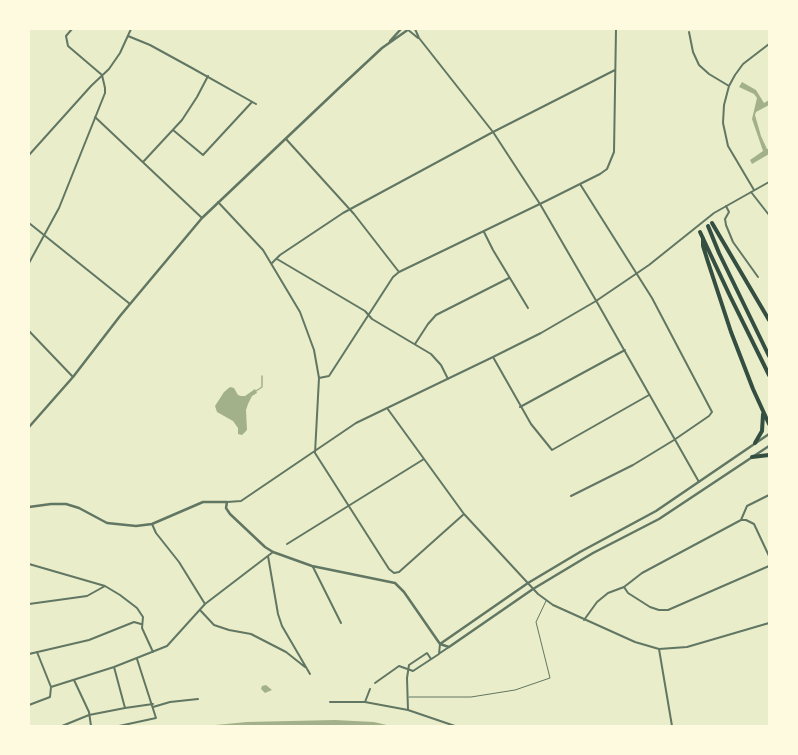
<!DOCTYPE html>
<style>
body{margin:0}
#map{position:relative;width:798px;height:755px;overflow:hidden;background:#e9edc9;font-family:"PT Sans",sans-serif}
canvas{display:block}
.frame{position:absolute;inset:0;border:30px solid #fefae0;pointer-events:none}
</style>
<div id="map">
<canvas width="798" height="755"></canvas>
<div class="frame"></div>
</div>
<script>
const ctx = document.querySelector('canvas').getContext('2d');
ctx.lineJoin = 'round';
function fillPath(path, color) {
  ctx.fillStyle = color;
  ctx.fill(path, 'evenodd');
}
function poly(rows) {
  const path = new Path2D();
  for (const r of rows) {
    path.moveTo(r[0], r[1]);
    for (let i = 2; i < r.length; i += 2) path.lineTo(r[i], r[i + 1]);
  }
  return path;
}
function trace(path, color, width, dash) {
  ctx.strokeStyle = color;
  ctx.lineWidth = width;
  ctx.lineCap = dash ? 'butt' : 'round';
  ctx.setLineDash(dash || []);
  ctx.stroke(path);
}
const water = poly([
 [742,82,756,90,764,103,769,100,769,105,756,112,755,115,761,136,767,149,769,149,769,154,752,164,750,160,763,151,752,119,757,98,754,94,739,87],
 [230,387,234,388,238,395,241,396,245,396,255,389,257,393,252,396,248,404,246,410,247,430,242,435,238,434,238,428,233,421,217,412,215,406,224,392],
 [266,685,272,690,265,693,261,689,262,686],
 [335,720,374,722,391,726,205,726,247,722]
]);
const stream = poly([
 [256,391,262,387,262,376]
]);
const service = poly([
 [409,697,471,697,515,690,550,678,536,622,546,601]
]);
const minor = poly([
 [72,29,66,36,68,46,102,75],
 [407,29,418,38],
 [415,29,419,38,493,132,540,204,598,304,699,482],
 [689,32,693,52,699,65,709,74,729,86],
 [128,36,150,45,192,68,256,104],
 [95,117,202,218],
 [173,130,203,155,252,102],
 [286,139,354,214,399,272],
 [29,155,91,86,109,69,120,53,131,29],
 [143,162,182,120,197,97,208,76],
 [754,190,728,146,723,123,724,105,729,86,735,75,743,64,769,44],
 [751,192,769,215],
 [218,202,263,250,300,312,314,350,319,378,315,453,389,569,394,573,399,572,464,514],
 [726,206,729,212,725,219,726,225,733,242,758,277],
 [29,223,130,304],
 [484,232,493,250,528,308],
 [277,259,365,311,372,319,431,354,441,365,448,379],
 [29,263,59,208,105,93,105,88,102,75],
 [272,263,280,255,343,213,493,132,615,70],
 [29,331,73,377],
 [415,344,428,324,436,315,509,278],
 [493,357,531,424,552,450,649,395],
 [319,378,329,376,393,277,399,272,546,201,600,174,607,169,614,152,616,29],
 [520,407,625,350],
 [387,408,464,514,538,594,553,605,635,642,659,649,687,647,769,623],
 [571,496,633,465,674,440,709,416,712,412,652,298,580,184],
 [227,502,241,501,356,423,493,357,541,333,596,301,649,265,714,213,769,182],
 [741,520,747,506,769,495],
 [152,524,156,533,179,562,205,604],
 [287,544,424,459],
 [268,556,278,614,282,626,310,674],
 [29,564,105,586,120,595,137,608,143,617,142,628,153,652],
 [313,567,341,623],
 [624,587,628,593,650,607,659,610,668,610,769,566],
 [29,604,87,596,105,586],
 [200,610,214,625,229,630,251,634,286,652,305,667],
 [584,620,597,602,608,593,624,587,642,573,741,520,746,520,754,524,769,556],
 [659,649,672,726],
 [440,653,449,647],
 [29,654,89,640,134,622,141,624],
 [74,680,89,712,91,726],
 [375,683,399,666,413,671,439,654,440,644],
 [51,687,114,667],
 [330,702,365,702,408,710,455,726],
 [365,702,370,689],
 [153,704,125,708,114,667,167,646,205,604,273,552],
 [29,705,50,697,51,687,37,652],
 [153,707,170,702,198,699],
 [408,710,407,678,409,665,427,653,431,659],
 [62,726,89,715,125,708],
 [119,726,156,718,137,659]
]);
const tertiary = poly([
 [390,41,401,29],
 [29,427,73,377,120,316,202,218,338,89,382,48,409,29],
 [29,507,51,504,66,504,79,508,107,523,136,526,152,524,203,502,227,502,226,508,230,514,265,547,273,552,312,566,395,583,404,592,440,644,449,647,533,589,593,553,659,519,769,446],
 [440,644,528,583,580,552,656,511,769,434]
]);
const motorway = poly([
 [712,223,769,320],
 [708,226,719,253,769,356],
 [700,232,730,296,769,375],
 [703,238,703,246,708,262,731,332,753,389,769,424],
 [755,443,762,431,763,414],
 [752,457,769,455]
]);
fillPath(water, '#a3b18a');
trace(stream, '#a3b18a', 1.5);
trace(service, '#617663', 1);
trace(minor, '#617663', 2);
trace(tertiary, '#617663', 2.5);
trace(motorway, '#344e41', 4);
</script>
